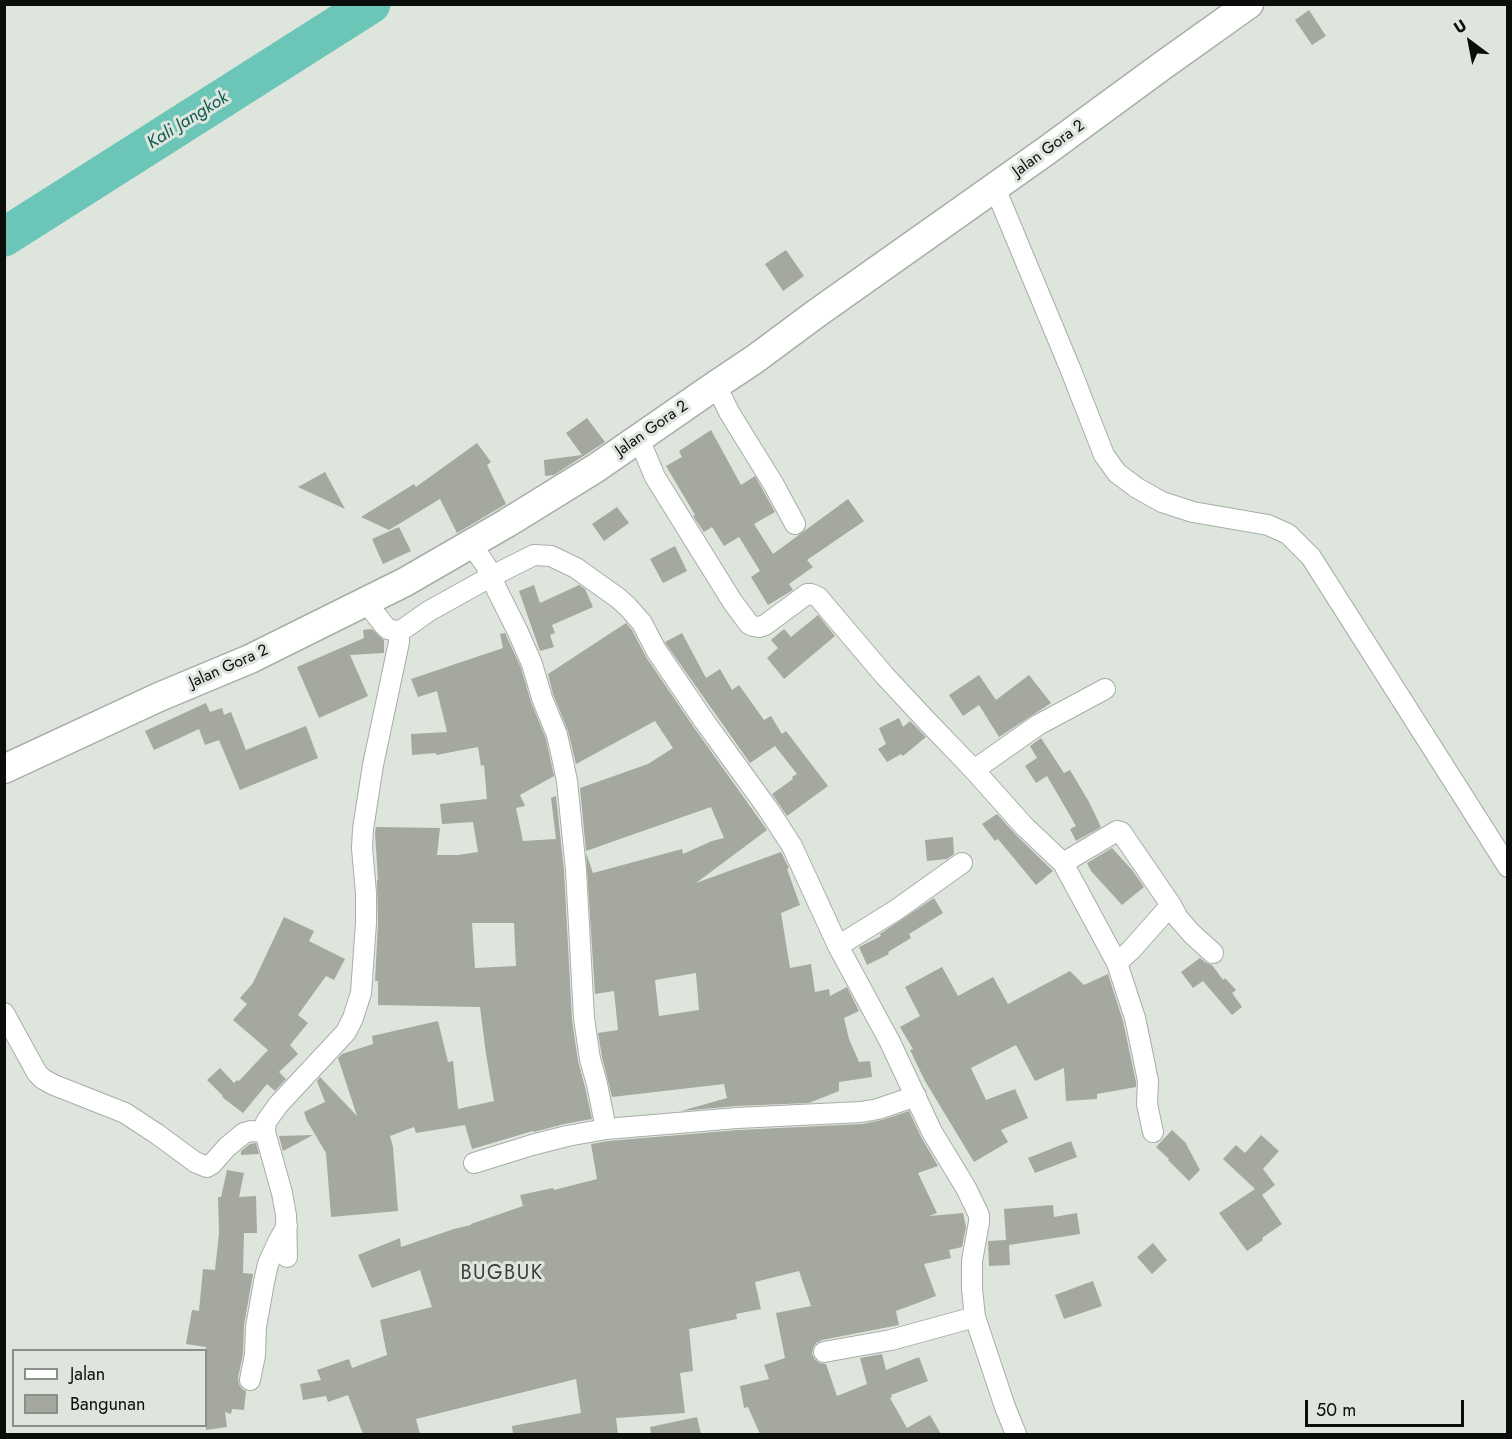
<!DOCTYPE html>
<style>
body{margin:0}
#map{position:relative;width:1512px;height:1439px;overflow:hidden;background:#dde5dd;font-family:Jost,sans-serif}
canvas{display:block}
.frame{position:absolute;inset:0;border:6px solid #0a0d0a;pointer-events:none}
.legend{position:absolute;left:12px;top:1349px;width:195px;height:78px;box-sizing:border-box;background:#dde5dd;border:2px solid #898f89;margin:0;padding:8px 10px;list-style:none;font-size:18px;color:#0a0d0a}
.legend li{display:flex;align-items:center;gap:12px;height:30px}
.legend b{width:30px;border:2px solid #898f89}
.north{position:absolute;left:1440px;top:12px;width:60px;height:60px;-webkit-text-stroke:4px #dde5dd;paint-order:stroke;rotate:328deg;font-size:16px;font-weight:700;line-height:24px;text-align:center;color:#0a0d0a}
.north::after{content:'';display:block;margin:auto;width:21px;height:27px;background:#0a0d0a;clip-path:polygon(50% 0,100% 100%,50% 72%,0 100%)}
.scale{position:absolute;left:1305px;top:1400px;width:159px;height:27px;box-sizing:border-box;border:3px solid #0a0d0a;border-top:0;padding-left:8px;font-size:18px;line-height:21px;white-space:nowrap;color:#0a0d0a;-webkit-text-stroke:4px #dde5dd;paint-order:stroke}
</style>
<div id="map">
<canvas width="1512" height="1439"></canvas>
<div class="frame"></div>
<ul class="legend">
<li><b style="height:8px;background:#fff"></b>Jalan</li>
<li><b style="height:16px;background:#a4a89f"></b>Bangunan</li>
</ul>
<div class="north">U</div>
<div class="scale">50 m</div>
</div>
<script>
const ctx = document.querySelector('canvas').getContext('2d');
ctx.lineJoin = 'round';
function poly(rows) {
  const path = new Path2D();
  for (const r of rows) {
    path.moveTo(r[0], r[1]);
    for (let i = 2; i < r.length; i += 2) path.lineTo(r[i], r[i + 1]);
  }
  return path;
}
function trace(path, color, width, dash) {
  ctx.strokeStyle = color;
  ctx.lineWidth = width;
  ctx.lineCap = dash ? 'butt' : 'round';
  ctx.setLineDash(dash || []);
  ctx.stroke(path);
}
function fillPath(path, color) {
  ctx.fillStyle = color;
  ctx.fill(path, 'evenodd');
}
function label(font, color, halo, rows, align = 'center') {
  ctx.font = font + ' Jost,sans-serif';
  ctx.lineWidth = 6;
  ctx.setLineDash([]);
  ctx.textBaseline = 'middle';
  ctx.strokeStyle = halo;
  ctx.fillStyle = color;
  for (const [text, x, y, turn = 0] of rows) {
    ctx.save();
    ctx.translate(x, y);
    ctx.rotate((+turn || 0) * Math.PI / 180);
    ctx.textAlign = isNaN(turn) ? turn : align;
    if (halo) ctx.strokeText(text, 0, 0);
    ctx.fillText(text, 0, 0);
    ctx.restore();
  }
}
const river = poly([
 [4,237,371,4]
]);
const building = poly([
 [1309,10,1326,36,1312,45,1295,20],
 [786,250,804,276,783,291,765,264],
 [587,418,605,442,554,475,545,476,544,460,582,455,566,433],
 [711,430,741,485,755,476,775,512,754,524,773,554,848,499,864,521,807,560,813,567,789,584,793,590,768,605,751,577,760,571,739,537,724,546,712,527,704,532,693,516,695,515,666,466,682,457,679,451],
 [477,443,491,462,487,465,506,504,457,533,440,499,389,530,361,517,414,484,416,487],
 [325,472,345,509,298,487],
 [617,507,629,523,604,541,592,524],
 [399,527,411,551,383,564,372,539],
 [675,546,687,571,663,583,650,559],
 [534,585,540,603,579,585,585,589,593,607,552,625,555,633,550,635,554,647,540,651,519,591],
 [818,615,835,636,784,679,767,658,778,648,771,640,784,629,791,637],
 [626,623,632,630,646,657,695,729,767,830,696,883,781,852,789,868,787,869,800,905,781,913,790,968,811,964,815,992,829,989,830,996,847,987,859,1011,844,1018,849,1039,859,1062,870,1061,872,1077,839,1082,839,1091,809,1103,736,1106,681,1111,727,1098,724,1084,612,1097,602,1057,598,1033,618,1030,614,991,595,994,586,853,593,873,682,849,683,854,712,841,724,838,711,807,586,851,580,788,648,764,673,748,655,721,576,764,568,731,553,694,548,674],
 [696,973,699,1010,659,1016,655,980],
 [372,629,380,637,384,640,384,653,350,655,368,696,319,718,297,667,364,638,363,630],
 [505,633,521,668,531,702,546,739,554,776,520,795,525,806,516,808,523,841,556,839,551,798,556,796,564,871,572,1020,578,1061,585,1087,592,1119,564,1124,534,1132,533,1131,472,1149,465,1125,416,1133,414,1127,390,1136,393,1147,398,1211,331,1217,326,1153,307,1121,304,1112,325,1102,317,1081,320,1077,357,1116,338,1058,342,1054,373,1044,372,1036,438,1021,448,1062,453,1061,458,1109,494,1101,486,1054,480,1007,378,1005,378,981,375,981,378,923,377,880,378,880,375,833,376,827,440,828,437,855,458,855,478,852,473,822,442,824,440,804,487,799,484,765,481,766,478,747,436,755,436,753,412,755,411,734,447,732,437,691,418,697,411,679,503,648,500,634],
 [472,923,514,923,516,966,475,968],
 [682,633,706,678,720,669,732,690,739,685,764,720,771,716,782,734,786,731,828,786,787,816,772,794,793,779,792,777,797,774,775,746,750,763,666,644,665,642],
 [979,675,996,700,1029,675,1051,703,999,737,979,705,963,716,949,695],
 [206,703,210,712,222,708,224,715,231,712,246,750,306,726,318,758,240,790,219,740,205,745,199,729,154,750,145,731],
 [899,718,903,727,910,721,926,737,903,756,901,754,887,762,878,749,886,744,879,728],
 [1041,738,1064,773,1070,770,1089,802,1101,827,1076,841,1070,829,1076,826,1047,776,1036,783,1025,766,1037,758,1030,746],
 [997,814,1016,835,1053,871,1036,885,998,839,995,841,982,824],
 [953,837,954,854,947,859,927,861,925,840],
 [1112,848,1132,870,1144,887,1122,905,1091,871,1087,863],
 [934,898,943,913,909,934,911,938,888,952,889,954,867,965,859,947,881,936,880,934],
 [284,917,314,931,309,941,345,959,334,980,326,976,298,1015,308,1023,290,1045,298,1054,279,1072,286,1079,275,1091,267,1084,243,1113,222,1097,223,1096,207,1080,220,1068,234,1083,237,1080,239,1081,268,1050,233,1020,247,1004,240,998,253,983],
 [1200,958,1205,962,1212,965,1223,980,1225,978,1236,990,1232,993,1242,1007,1232,1015,1203,981,1193,988,1181,972],
 [942,967,958,996,993,977,1008,1004,1070,971,1084,985,1108,974,1123,1021,1136,1082,1136,1087,1097,1094,1097,1099,1066,1101,1064,1068,1035,1081,1016,1045,971,1068,986,1100,1015,1089,1028,1118,1001,1130,1008,1142,974,1162,925,1081,910,1050,913,1049,900,1027,920,1016,905,987],
 [909,1111,921,1137,938,1166,918,1173,937,1213,929,1216,963,1213,966,1227,962,1247,949,1250,951,1258,924,1264,936,1296,896,1311,899,1325,822,1340,816,1343,813,1348,812,1354,815,1360,820,1363,826,1364,837,1396,867,1384,860,1358,882,1354,886,1370,919,1357,928,1381,891,1395,892,1397,890,1398,907,1428,930,1415,941,1434,760,1434,748,1407,744,1408,740,1386,769,1379,764,1365,785,1358,776,1313,811,1306,799,1271,755,1282,761,1309,736,1314,737,1319,689,1329,693,1371,680,1373,685,1413,616,1418,618,1434,513,1434,512,1426,581,1413,576,1379,416,1419,420,1434,363,1434,348,1395,328,1402,326,1396,303,1400,300,1384,321,1380,317,1370,349,1359,352,1368,387,1355,380,1320,432,1307,420,1270,372,1288,358,1255,400,1238,401,1247,454,1229,471,1225,471,1224,523,1206,520,1195,553,1188,554,1190,597,1179,591,1144,608,1141,738,1130,862,1124,882,1120],
 [1172,1130,1185,1142,1200,1170,1189,1181,1168,1160,1169,1159,1156,1147],
 [313,1135,283,1151,279,1136],
 [1261,1135,1279,1151,1263,1169,1275,1185,1262,1195,1282,1224,1262,1238,1263,1240,1247,1251,1219,1213,1255,1189,1223,1159,1236,1145,1245,1153],
 [1071,1141,1077,1157,1035,1173,1028,1158],
 [256,1143,259,1154,241,1155,241,1151,250,1144],
 [227,1170,244,1173,239,1197,256,1196,257,1233,244,1233,243,1273,253,1274,244,1325,243,1354,238,1378,239,1384,242,1389,246,1391,244,1410,232,1409,231,1414,225,1412,227,1427,206,1430,206,1347,186,1344,192,1310,199,1311,203,1269,215,1270,219,1233,218,1197,221,1197],
 [1053,1205,1054,1217,1077,1213,1080,1234,1009,1245,1010,1265,989,1266,988,1241,1006,1240,1004,1209],
 [1153,1243,1167,1260,1152,1274,1137,1257],
 [1093,1281,1102,1306,1064,1319,1055,1295],
 [697,1417,701,1434,651,1434,650,1427]
]);
const street = poly([
 [995,188,1070,368,1104,455,1117,473,1137,488,1162,502,1193,512,1268,525,1288,534,1311,557,1508,867],
 [716,385,729,412,774,485,795,524],
 [639,439,655,477,732,601,749,624,753,626,759,627,765,625,807,594,811,594,818,597,885,676,926,720,974,770,1024,826,1063,863,1117,963,1135,1018,1143,1056,1148,1081,1147,1104,1153,1132],
 [396,631,402,630,429,611,492,576,485,564,471,544],
 [974,770,1038,725,1105,689],
 [1063,863,1117,831,1121,832,1171,905,1178,918,1192,934,1213,953],
 [838,946,896,910,962,863],
 [1117,963,1131,950,1171,905],
 [4,1013,37,1073,43,1079,54,1085,125,1113,157,1134,195,1162,207,1167,212,1164,227,1147,244,1133,251,1131,265,1132,266,1122,278,1105,346,1032,353,1018,361,993,366,923,366,893,362,848,363,829,373,765,399,642,399,635,396,631,388,629,384,625,365,601],
 [606,1129,597,1084,590,1059,584,1018,576,870,567,781,562,757,557,735,542,698,532,664,518,632,496,588,492,576,534,555,551,556,576,568,618,598,628,607,642,623,656,650,705,722,768,809,792,846,838,946,890,1042,932,1132,966,1188,979,1215,979,1222,972,1261,972,1289,975,1317,1005,1407,1016,1434],
 [265,1132,282,1193,286,1215,287,1257],
 [474,1163,532,1145,567,1136,606,1129,737,1118,861,1112,878,1109,916,1096],
 [824,1352,891,1340,975,1317],
 [250,1380,255,1355,256,1327,264,1282,268,1264,278,1242,287,1226]
]);
const secondary = poly([
 [4,769,159,697,250,659,405,582,507,523,596,468,716,385,755,359,817,313,1046,151,1162,66,1249,4]
]);
const streetNames = [
 ["Jalan Gora 2",1049,149,-36],
 ["Jalan Gora 2",652,429,-35],
 ["Jalan Gora 2",229,667,-24]
];
const waterNames = [
 ["Kali Jangkok",188,121,-32]
];
const quarterNames = [
 ["BUGBUK",502,1274]
];
trace(river, '#6bc6b8', 39);
fillPath(building, '#a4a89f');
trace(street, '#a7aea7', 22);
trace(secondary, '#a7aea7', 31);
trace(street, '#fff', 20);
trace(secondary, '#fff', 28);
label('16px', '#0a0d0a', '#dde5dd', streetNames);
label('italic 18px', '#0f5c54', '#dde5dd', waterNames);
ctx.letterSpacing = '1.5px';
label('20px', '#383e38', '#dde5dd', quarterNames);
ctx.letterSpacing = '0px';
</script>
